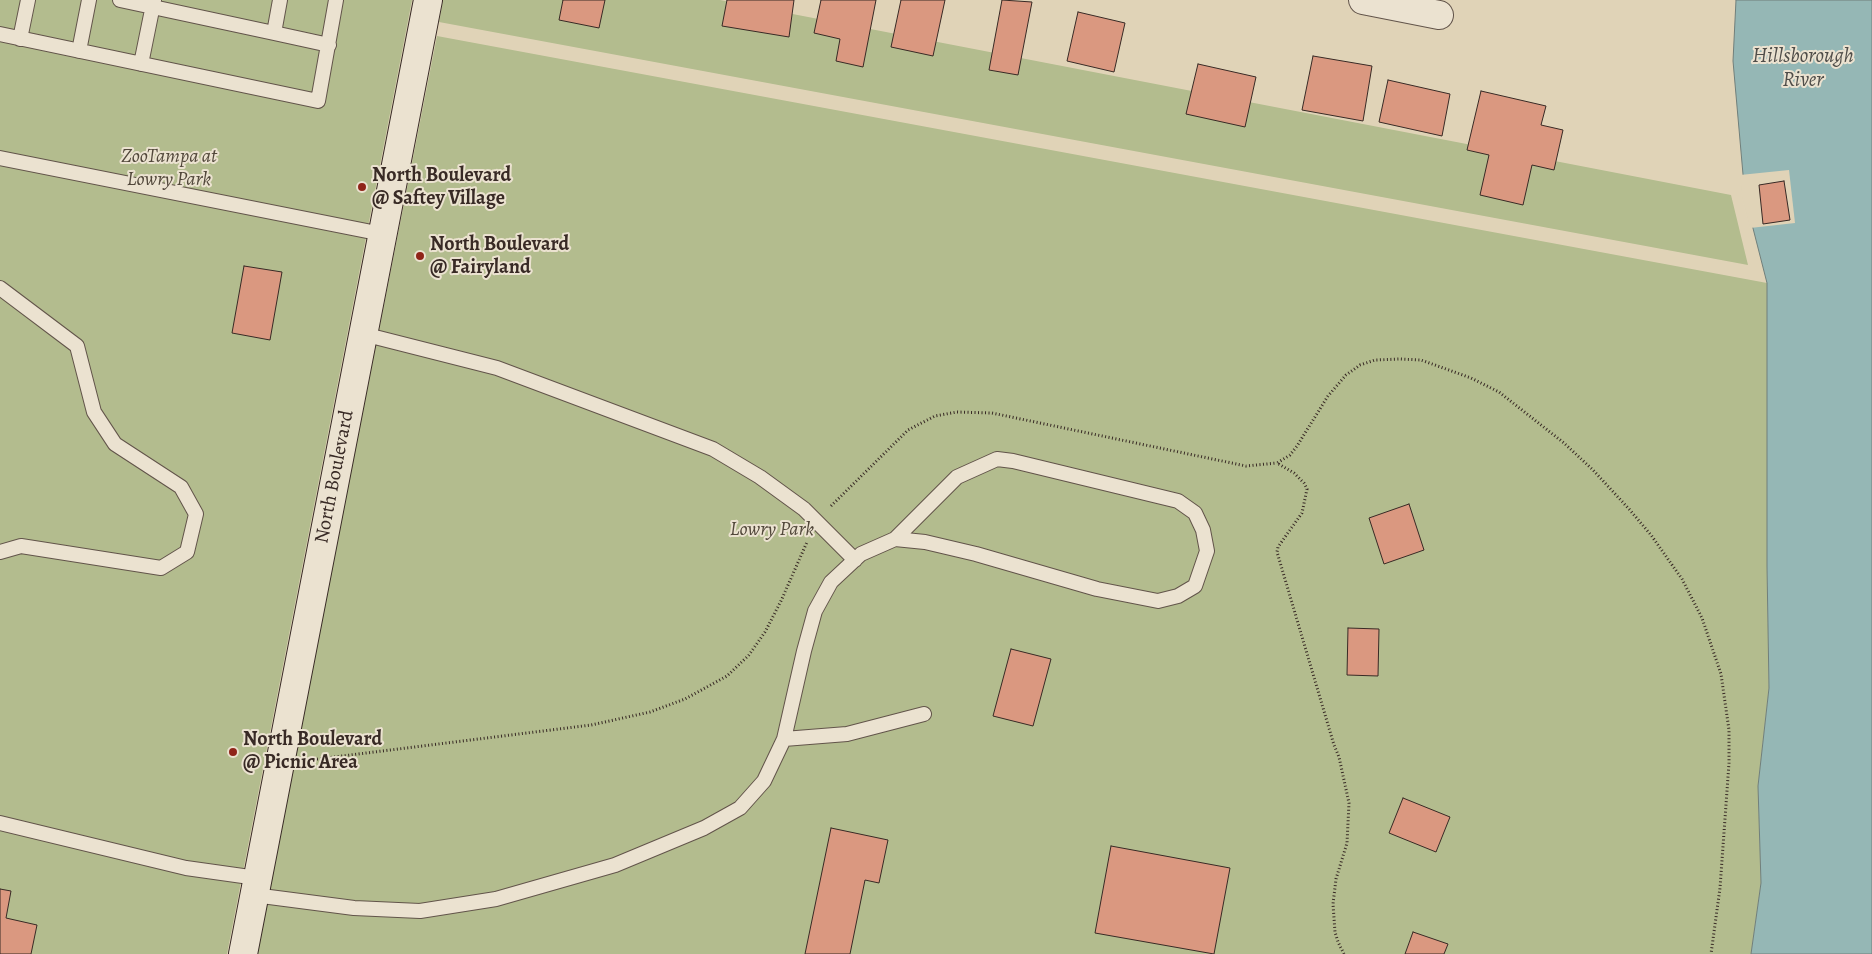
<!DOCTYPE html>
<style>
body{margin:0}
canvas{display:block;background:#e0d3b7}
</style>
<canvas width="1872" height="954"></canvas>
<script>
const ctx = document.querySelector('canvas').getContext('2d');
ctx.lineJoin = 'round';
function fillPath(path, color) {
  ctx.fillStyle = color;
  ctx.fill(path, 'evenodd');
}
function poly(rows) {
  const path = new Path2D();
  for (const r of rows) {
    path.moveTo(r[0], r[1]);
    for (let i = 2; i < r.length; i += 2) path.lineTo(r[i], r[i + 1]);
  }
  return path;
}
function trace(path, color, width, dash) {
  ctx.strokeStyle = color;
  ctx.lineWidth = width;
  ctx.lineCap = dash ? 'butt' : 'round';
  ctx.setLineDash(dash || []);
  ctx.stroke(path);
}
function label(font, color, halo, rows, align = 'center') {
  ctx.font = font + ' Alegreya,serif';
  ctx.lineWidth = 4;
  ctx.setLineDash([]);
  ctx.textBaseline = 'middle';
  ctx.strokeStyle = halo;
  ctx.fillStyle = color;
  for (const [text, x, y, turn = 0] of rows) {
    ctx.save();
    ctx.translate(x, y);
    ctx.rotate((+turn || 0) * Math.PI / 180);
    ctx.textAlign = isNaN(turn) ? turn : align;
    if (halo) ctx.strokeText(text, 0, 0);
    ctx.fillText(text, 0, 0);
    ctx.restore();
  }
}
const green = poly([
 [0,0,412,0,227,954,0,954],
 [443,0,720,0,1731,195,1748,265,439,22],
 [437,36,1767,283,1767,566,1769,688,1758,786,1761,883,1751,954,256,954]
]);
const water = poly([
 [1736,0,1872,0,1872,954,1751,954,1761,883,1758,786,1769,688,1767,566,1767,283,1745,197,1733,61,1736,0]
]);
const pier = poly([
 [1789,170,1795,223,1750,228,1742,197,1740,175]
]);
const building = poly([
 [563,0,605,0,599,28,559,20,563,0],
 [727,0,794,0,789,37,722,26,727,0],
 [821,0,876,0,863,67,836,61,840,39,814,33,821,0],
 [901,0,945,0,933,56,891,47,901,0],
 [1002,0,1032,2,1018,75,989,70,1002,0],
 [1078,12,1125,23,1114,72,1067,61,1078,12],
 [1313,56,1372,66,1363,121,1302,110,1313,56],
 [1198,64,1256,77,1245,127,1186,114,1198,64],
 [1388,80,1450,94,1442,136,1379,122,1388,80],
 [1481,91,1546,106,1541,125,1563,130,1554,170,1532,165,1523,205,1480,195,1489,155,1467,150,1481,91],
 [1784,181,1790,220,1763,224,1759,185,1784,181],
 [244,266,282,272,270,340,232,333,244,266],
 [1409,504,1424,550,1384,564,1369,518,1409,504],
 [1348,628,1379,629,1378,676,1347,675,1348,628],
 [1011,649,1051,659,1033,726,993,716,1011,649],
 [1403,798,1450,817,1436,852,1389,833,1403,798],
 [831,828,888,840,879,883,865,880,850,954,805,954,831,828],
 [1111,846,1230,868,1214,954,1095,933,1111,846],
 [0,889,11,891,6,918,37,925,31,954,0,954,0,889],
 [1413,932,1448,944,1444,954,1405,954,1413,932]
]);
const path = poly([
 [831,506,908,430,935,416,957,412,992,413,1246,466,1277,463],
 [310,760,591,725,650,712,685,699,727,676,749,655,765,632,781,601,807,542],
 [1344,954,1338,942,1335,932,1333,904,1336,879,1347,843,1349,803,1339,757,1334,745,1277,552,1278,547,1302,513,1307,489,1304,483,1294,473,1277,463,1290,455,1297,446,1328,396,1346,375,1360,365,1375,360,1400,359,1421,360,1471,378,1499,392,1564,443,1593,470,1629,509,1651,535,1682,579,1702,618,1721,674,1729,730,1729,763,1720,888,1711,954]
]);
const lane = poly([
 [120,0,274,33,280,0],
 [274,33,329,45],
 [0,34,318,101,336,0],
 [20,39,28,0],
 [79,51,89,0],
 [141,64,154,0],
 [0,158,382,234],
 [0,288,77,346,94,412,115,444,181,487,196,514,187,552,161,568,21,546,0,552],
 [363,334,497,368,713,449,760,477,804,509,855,560],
 [784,739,847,734,924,714],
 [0,823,186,868,257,878],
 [254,895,354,908,420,911,496,899,615,865,704,828,740,808,764,781,784,739,804,651,815,611,831,582,861,554,895,539,925,542,976,554,1097,589,1158,601,1178,596,1195,586,1207,551,1203,530,1195,513,1178,501,1013,461,997,459,957,477,895,539]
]);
const street = poly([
 [1363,0,1439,15]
]);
const secondary = poly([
 [243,954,428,0]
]);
const markers = [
 [362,187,5,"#8f2418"],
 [420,256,5,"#8f2418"],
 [233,752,5,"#8f2418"]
];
const parkNames = [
 ["ZooTampa at",169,157],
 ["Lowry Park",169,180],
 ["Lowry Park",772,530]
];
const poiNames = [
 ["North Boulevard",372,176],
 ["@ Saftey Village",372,199],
 ["North Boulevard",430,245],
 ["@ Fairyland",430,268],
 ["North Boulevard",243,740],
 ["@ Picnic Area",243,763]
];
const streetNames = [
 ["North Boulevard",335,477,-79]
];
const waterNames = [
 ["Hillsborough",1803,57],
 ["River",1803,81]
];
fillPath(green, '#b3bc8e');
fillPath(water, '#95b7b5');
trace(water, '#707f7b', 1);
fillPath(pier, '#e0d3b7');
fillPath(building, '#da9880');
trace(building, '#382a25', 1);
trace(lane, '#62544a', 16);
trace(street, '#62544a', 30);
trace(secondary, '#382a25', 30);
trace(path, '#382a25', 3, [1, 2.5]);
trace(lane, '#ebe2d0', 14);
trace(street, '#ebe2d0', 28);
trace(secondary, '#ebe2d0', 28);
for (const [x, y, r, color] of markers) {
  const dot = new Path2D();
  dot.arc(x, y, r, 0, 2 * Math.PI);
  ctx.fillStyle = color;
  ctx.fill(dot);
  trace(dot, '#ebe2d0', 2);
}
label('italic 20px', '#51473a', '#ebe2d0', parkNames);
label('bold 20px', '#382a25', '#ebe2d0', poiNames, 'left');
label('20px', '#382a25', '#ebe2d0', streetNames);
label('italic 21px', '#4f4d49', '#ebe2d0', waterNames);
</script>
